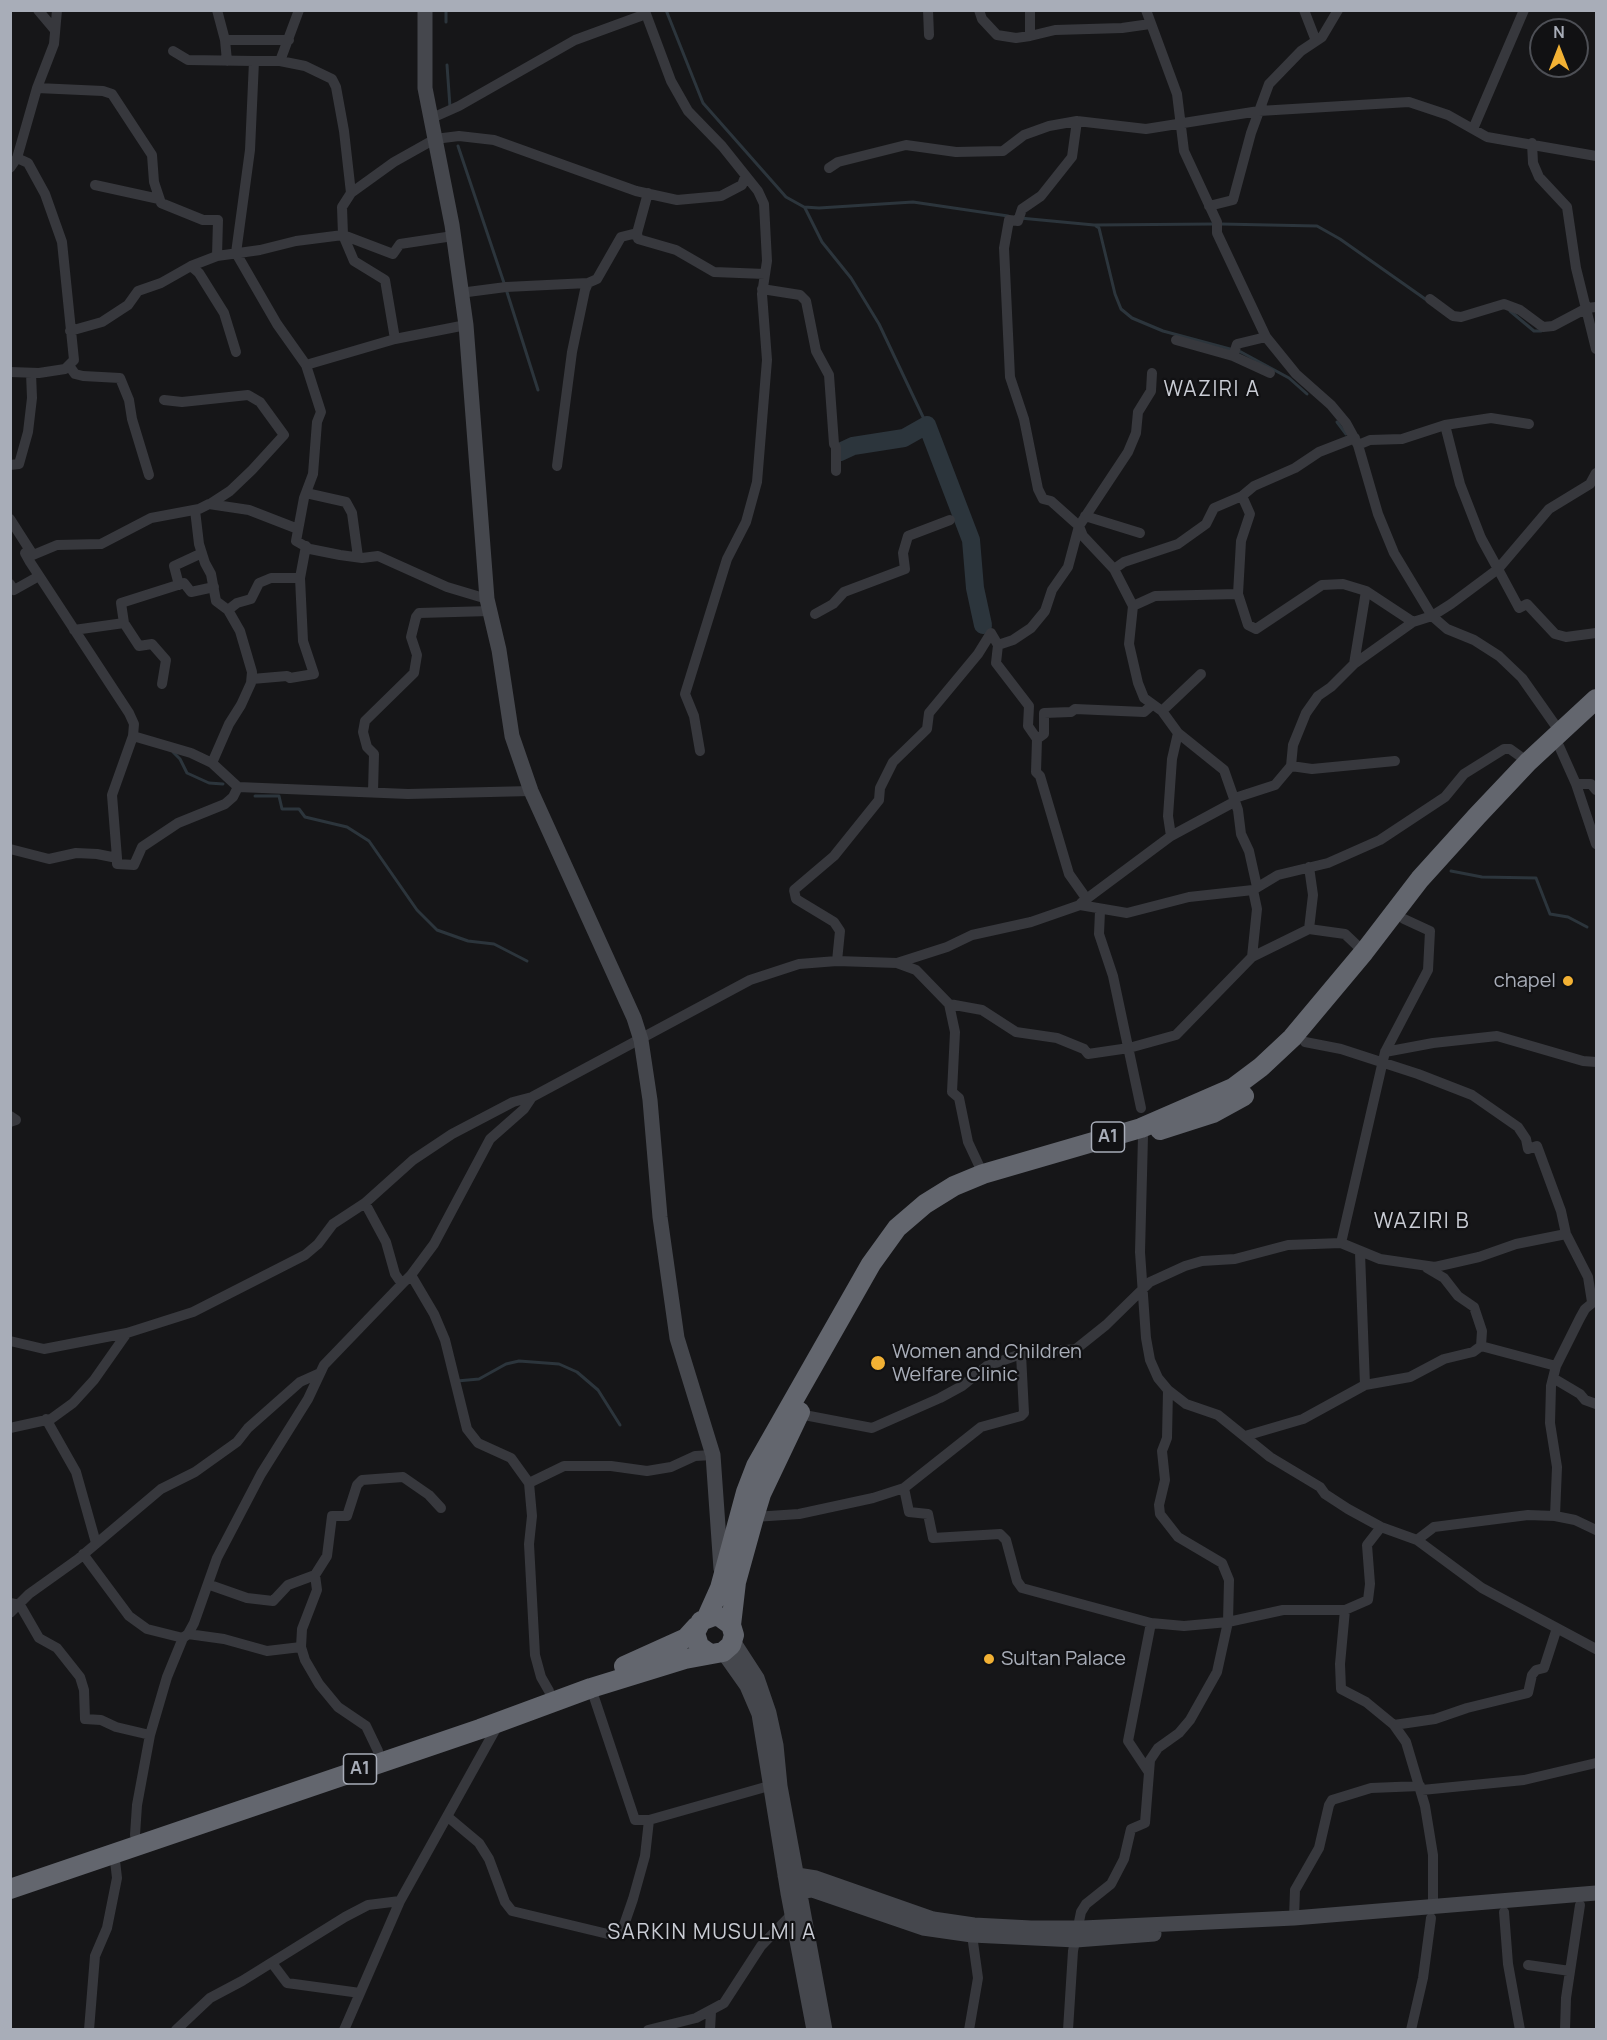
<!DOCTYPE html>
<style>
body{margin:0}
#map{position:relative;width:1607px;height:2040px;overflow:hidden;background:#161618;font-family:Manrope,sans-serif}
canvas{display:block}
.frame{position:absolute;inset:0;border:12px solid #a8adb8;pointer-events:none}
.north{position:absolute;left:1529px;top:18px;width:60px;height:60px;box-sizing:border-box;background:#111113;border:2px solid #4d4f55;border-radius:50%;rotate:0deg;font-size:16px;font-weight:700;line-height:24px;text-align:center;color:#a8adb8}
.north::after{content:'';display:block;margin:auto;width:21px;height:27px;background:#f2b134;clip-path:polygon(50% 0,100% 100%,50% 72%,0 100%)}
</style>
<div id="map">
<canvas width="1607" height="2040"></canvas>
<div class="frame"></div>
<div class="north">N</div>
</div>
<script>
const ctx = document.querySelector('canvas').getContext('2d');
ctx.lineJoin = 'round';
function poly(rows) {
  const path = new Path2D();
  for (const r of rows) {
    path.moveTo(r[0], r[1]);
    for (let i = 2; i < r.length; i += 2) path.lineTo(r[i], r[i + 1]);
  }
  return path;
}
function trace(path, color, width, dash) {
  ctx.strokeStyle = color;
  ctx.lineWidth = width;
  ctx.lineCap = dash ? 'butt' : 'round';
  ctx.setLineDash(dash || []);
  ctx.stroke(path);
}
function label(font, color, halo, rows, align = 'center') {
  ctx.font = font + ' Manrope,sans-serif';
  ctx.lineWidth = 4.5;
  ctx.setLineDash([]);
  ctx.textBaseline = 'middle';
  ctx.strokeStyle = halo;
  ctx.fillStyle = color;
  for (const [text, x, y, turn = 0] of rows) {
    ctx.save();
    ctx.translate(x, y);
    ctx.rotate((+turn || 0) * Math.PI / 180);
    ctx.textAlign = isNaN(turn) ? turn : align;
    if (halo) ctx.strokeText(text, 0, 0);
    ctx.fillText(text, 0, 0);
    ctx.restore();
  }
}
const stream = poly([
 [446,10,446,22],
 [666,10,703,103,786,197,804,207,819,208,913,202,1008,216],
 [447,65,450,107],
 [458,146,504,283],
 [805,208,822,242,851,278,879,324,933,438],
 [1020,218,1094,225,1214,224],
 [1221,224,1317,226,1340,239,1428,301],
 [1096,226,1099,228,1115,294,1121,309,1132,318,1163,331,1241,352,1289,378,1307,394],
 [506,289,538,390],
 [1510,311,1534,331,1541,331],
 [1337,422,1346,434],
 [173,752,180,759,187,773,209,783,223,784],
 [255,796,279,796,282,809,299,809,305,817,347,827,369,841,417,910,437,930,468,941,494,944,527,961],
 [1451,871,1482,877,1536,878,1550,914,1568,917,1587,927],
 [457,1381,479,1379,506,1364,519,1361,559,1364,577,1372,598,1390,620,1425]
]);
const river = poly([
 [840,452,853,446,904,438,927,425,971,540,975,588,983,625]
]);
const street = poly([
 [38,10,54,29],
 [217,10,225,40,227,61],
 [928,10,929,35],
 [979,10,982,19,997,35,1016,38,1030,36],
 [1030,10,1030,36,1055,30,1122,28,1150,24],
 [1146,10,1177,94,1184,151,1217,222,1217,233,1266,337,1296,374,1331,405,1346,423,1358,445,1378,514,1394,553,1432,616,1447,629,1474,640,1499,656,1522,678,1560,732],
 [1304,10,1316,41],
 [646,14,671,81,688,111,722,146,758,191,764,204,767,261,762,294,767,360,757,482,746,522,727,559,685,694,694,716,700,751],
 [225,40,289,40],
 [173,51,188,60,254,61,250,150,236,253,277,324,306,365,321,412,317,422,313,474,304,498,296,541,310,549,340,555,362,558,378,556,447,587,487,599],
 [254,61,280,61,305,66,332,79,336,87,344,131,351,193,394,162,435,139,459,136,494,140,636,191,677,200,721,196,742,185,745,177],
 [280,61,299,10],
 [37,88,103,91,112,94,152,155,154,182,161,203,203,220,218,220,217,256],
 [432,118,459,106,575,40,646,14,645,10],
 [1077,121,1072,157,1041,196,1022,209,1018,221,1009,220,1004,248,1010,377,1024,419,1038,489,1043,499,1051,501,1079,526,1083,536,1114,569,1133,606,1129,644,1138,683,1144,698,1162,711,1178,733,1224,770,1238,810,1241,834,1249,851,1257,887],
 [1473,129,1524,10],
 [1532,143,1533,163,1539,177,1567,207,1576,268,1596,349],
 [10,168,17,158,37,88,54,44,57,10],
 [829,168,838,162,906,145,956,152,1003,151,1024,135,1049,126,1077,121,1146,129,1259,111,1409,102,1448,115,1487,137,1596,156],
 [95,185,159,199],
 [351,193,342,207,343,235,354,261,385,280,395,339],
 [1209,206,1233,200,1251,133,1269,84,1301,51,1322,37,1338,10],
 [637,233,638,239,676,250,714,272,765,274],
 [191,266,199,273,224,313,236,352],
 [762,289,800,295,806,301,816,351,829,375,834,444,836,447,836,471],
 [460,293,506,287,588,283],
 [1430,299,1453,316,1461,317,1504,304,1520,310,1543,327,1553,326,1587,308,1596,307],
 [70,331,102,322,128,305,138,291,161,283,191,266,217,256,260,250,296,241,343,235,393,254,400,244,453,236],
 [1176,340,1233,356,1270,373],
 [1233,356,1237,344,1266,337],
 [306,365,395,339,466,325],
 [70,367,75,374,83,376,120,378,129,400,132,419,149,475],
 [10,372,39,373,65,369,74,360,62,242,45,194,28,163,17,158],
 [164,400,182,402,248,395,260,402,284,435,252,470,230,491,210,504],
 [1445,425,1460,484,1481,538,1498,569,1549,509,1590,484,1596,473],
 [1358,445,1370,440,1402,439,1445,425,1491,418,1529,424],
 [10,465,19,464,28,432,32,398,31,373],
 [557,466,572,352,585,290,588,283,597,279,621,237,637,233,648,193],
 [306,493,346,502,352,513,358,557],
 [1085,516,1140,533],
 [10,519,33,555,57,545,101,544,151,518,199,509,209,504,249,510,298,529],
 [29,551,25,553,30,562,129,713,134,724,133,736,191,753,212,763,229,724,241,705,251,683,252,672,240,631,228,610,216,601,211,574,205,563,199,544,195,510],
 [1114,569,1124,562,1178,544,1206,524,1214,508,1242,496,1254,486,1295,468,1319,452,1355,438],
 [10,584,14,590,39,576],
 [179,585,174,566,202,553],
 [1238,594,1241,541,1250,514,1242,496],
 [1133,606,1155,596,1238,594,1248,625,1256,629,1322,585,1343,584,1366,591,1413,622],
 [228,610,237,603,251,599,259,583,271,578,300,578],
 [815,614,833,604,844,592,905,569,903,553,908,536,950,520],
 [124,623,121,603,184,583,191,592,214,587],
 [74,630,124,623,139,646,152,644,166,660,162,684],
 [998,645,1013,640,1031,628,1045,611,1052,590,1068,567,1079,526,1128,452,1136,433,1138,412,1151,391,1152,373],
 [1354,664,1413,622,1432,616,1451,604,1498,569,1519,608,1527,604,1555,634,1566,637,1596,633],
 [252,679,287,676,290,678,314,674,303,641,300,578,306,546],
 [1162,711,1201,674],
 [1037,739,1044,734,1044,713,1071,712,1075,709,1144,712,1152,705],
 [1559,746,1576,784,1596,844],
 [1291,766,1312,769,1395,761],
 [1576,784,1591,784,1596,790],
 [238,787,408,794,531,791],
 [373,792,374,754,367,747,363,732,365,721,414,673,417,655,411,637,416,617,419,613,490,611],
 [1171,836,1168,816,1172,759,1178,733],
 [10,849,49,859,76,853,97,854,117,858,117,864,134,865,142,847,178,823,225,804,233,797,238,787,212,763],
 [117,858,112,795,133,736],
 [1081,903,1171,836,1234,802,1238,797,1275,785,1291,766,1293,745,1306,713,1318,696,1331,687,1354,664,1366,591],
 [1100,911,1099,934,1113,976,1141,1108],
 [1309,929,1313,895,1309,867],
 [1252,957,1257,909,1253,890],
 [837,961,840,931,834,922,796,899,794,890,834,856,879,800,880,788,893,762,927,729,929,713,978,654,991,633,998,645,996,663,1029,706,1028,726,1037,739,1036,772,1040,776,1069,874,1086,898],
 [897,963,916,970,949,1004,982,1010,1016,1032,1057,1038,1084,1049,1088,1054,1129,1048,1176,1035,1252,957,1309,929,1345,934,1364,952],
 [949,1004,955,1032,952,1092,959,1098,968,1142,983,1174],
 [1305,1042,1341,1049,1418,1074,1472,1095,1518,1127,1526,1139,1528,1149,1537,1146,1561,1211,1566,1234,1588,1277,1592,1302],
 [1385,1052,1428,970,1430,931,1404,919],
 [10,1116,16,1120,10,1122],
 [1143,1136,1140,1252,1146,1338,1150,1360,1158,1378,1168,1390,1186,1404,1218,1415,1270,1457,1320,1487,1325,1494,1348,1509,1381,1527,1417,1540,1482,1588,1596,1649],
 [365,1203,386,1242,395,1274,402,1284,411,1275,434,1314,445,1340,467,1429,478,1443,511,1458,529,1483,532,1516,529,1544,535,1655,541,1677,549,1691],
 [1341,1243,1385,1052,1433,1043,1497,1036,1583,1061,1596,1062],
 [1360,1253,1365,1385],
 [411,1275,434,1244,490,1139,524,1109,532,1097],
 [10,1341,44,1349,127,1333],
 [1481,1346,1556,1366],
 [1553,1378,1580,1394,1585,1400,1596,1404],
 [799,1414,872,1428,940,1398,962,1386,987,1366,1021,1354,1076,1349,1106,1325,1150,1282,1185,1266,1202,1261,1235,1259,1288,1245,1341,1243,1380,1259,1435,1267,1479,1257,1516,1244,1566,1234],
 [46,1419,76,1472,96,1543],
 [10,1428,51,1419,73,1403,94,1380,127,1333,193,1312,305,1255,318,1244,333,1224,365,1203,413,1160,452,1134,513,1102,532,1097,750,980,799,964,837,961,897,963,947,947,972,935,1031,922,1080,905,1127,913,1189,897,1253,890,1278,875,1328,863,1380,840,1445,797,1464,774,1504,749,1510,749,1528,762],
 [1245,1436,1303,1419,1365,1385,1410,1377,1444,1359,1473,1352,1481,1346,1482,1331,1474,1307,1458,1296,1444,1278,1427,1268],
 [529,1483,564,1466,611,1466,647,1471,671,1467,695,1456,713,1455],
 [904,1488,909,1512,928,1514,933,1538,1000,1534,1006,1540,1017,1581,1022,1588,1151,1623,1184,1626,1228,1622,1283,1610,1345,1610,1368,1600,1370,1584,1367,1545,1381,1527],
 [1555,1516,1557,1467,1550,1423,1551,1386,1556,1366,1580,1318,1585,1309,1596,1300],
 [754,1517,799,1514,873,1498,904,1488,981,1427,1021,1416,1024,1413,1021,1354],
 [1417,1540,1434,1527,1528,1515,1555,1516,1575,1520,1596,1530],
 [83,1554,129,1616,147,1629,183,1638],
 [315,1575,317,1590,302,1629,301,1647,305,1660,319,1684,338,1707,366,1726,378,1751],
 [210,1585,247,1598,273,1601,288,1585,315,1575,327,1556,332,1516,347,1516,357,1485,362,1480,403,1477,429,1495,441,1508],
 [10,1603,20,1605,39,1638,57,1648,80,1677,84,1690,85,1719,101,1720,116,1727,150,1735],
 [1345,1610,1340,1664,1341,1689,1366,1702,1394,1725,1406,1742,1425,1806,1433,1855,1433,1908],
 [10,1613,29,1594,78,1559,161,1489,195,1472,237,1442,248,1428,300,1382,320,1373],
 [188,1634,224,1639,267,1651,301,1647],
 [591,1688,635,1820,649,1820,769,1786],
 [1394,1725,1435,1719,1467,1708,1528,1693,1532,1675,1536,1670,1544,1668,1557,1628],
 [1148,1771,1128,1741,1151,1623],
 [1422,1790,1524,1780,1596,1763],
 [448,1817,479,1843,489,1859,505,1902,512,1911,612,1935,624,1925,633,1899,645,1856,649,1820],
 [135,1835,137,1805,150,1735,167,1677,183,1638,188,1634,194,1623,217,1558,261,1474,308,1399,324,1365,402,1284],
 [1504,1912,1508,1964,1520,2030],
 [1294,1918,1295,1890,1319,1848,1329,1805,1332,1800,1371,1788,1420,1786],
 [272,1963,287,1983,360,1993],
 [1528,1965,1570,1971],
 [89,2030,95,1956,107,1928,117,1878,114,1852],
 [176,2030,210,1998,242,1981,345,1917,368,1905,400,1901],
 [344,2030,400,1901,499,1723],
 [648,2030,696,2018,724,2003,761,1946,792,1914],
 [710,2030,711,2012],
 [969,2030,978,1978,972,1935],
 [1068,2030,1073,1951,1081,1912,1086,1904,1111,1884,1124,1859,1131,1829,1145,1823,1150,1760,1158,1748,1179,1733,1190,1720,1217,1672,1228,1622,1229,1580,1222,1563,1178,1537,1160,1514,1159,1505,1165,1480,1162,1451,1167,1438,1168,1390],
 [1411,2030,1423,1978,1431,1918],
 [1565,2030,1566,1998,1580,1905]
]);
const secondary = poly([
 [425,10,425,88,452,225,466,325,487,599,499,650,512,736,531,791,634,1018,641,1040,650,1100,660,1217,677,1338,713,1455,721,1569],
 [733,1641,757,1678,769,1713,776,1745,780,1786,825,2030],
 [723,1652,747,1686,759,1714,788,1893,814,2030],
 [785,1876,797,1875,816,1878,933,1919,974,1925,1031,1928,1083,1928,1294,1918,1596,1893],
 [788,1893,812,1890,923,1928,972,1935,1076,1940,1154,1934]
]);
const highway = poly([
 [1160,1130,1213,1113,1244,1096],
 [707,1617,720,1588,746,1492,756,1466,871,1264,897,1228,925,1204,954,1186,983,1174,1141,1128,1233,1088,1261,1067,1292,1038,1364,952,1420,879,1477,816,1528,762,1596,699],
 [731,1625,736,1582,754,1517,761,1494,800,1412],
 [624,1666,686,1638,697,1626],
 [10,1889,480,1729,591,1688,685,1659,723,1652,731,1645,734,1635,731,1625,720,1617,714,1616,701,1621,695,1633,699,1646,710,1654]
]);
const markers = [
 [1568,981,6,"#f2b134"],
 [878,1363,8,"#f2b134"],
 [989,1659,6,"#f2b134"]
];
const shields = [
 [1108,1137,33],
 [360,1769,33]
];
const shieldNames = [
 ["A1",1108,1137],
 ["A1",360,1769]
];
const poiNames = [
 ["chapel",1556,981,"right"],
 ["Women and Children",892,1352],
 ["Welfare Clinic",892,1375],
 ["Sultan Palace",1001,1659]
];
const neighbourhoodNames = [
 ["WAZIRI A",1212,390],
 ["WAZIRI B",1422,1222],
 ["SARKIN MUSULMI A",712,1933]
];
trace(stream, '#2c353c', 3);
trace(river, '#2c353c', 18);
trace(street, '#37383d', 10);
trace(secondary, '#45474d', 15);
trace(highway, '#63666e', 20);
for (const [x, y, r, color] of markers) {
  const dot = new Path2D();
  dot.arc(x, y, r, 0, 2 * Math.PI);
  ctx.fillStyle = color;
  ctx.fill(dot);
  trace(dot, '#111113', 2);
}
for (const [x, y, w] of shields) {
  const box = new Path2D();
  box.roundRect(x - w / 2, y - 15, w, 30, 4.5);
  ctx.fillStyle = '#111113';
  ctx.fill(box);
  trace(box, '#a8adb8', 1.5);
}
label('bold 18px', '#a8adb8', null, shieldNames);
label('20px', '#a8adb8', '#111113', poiNames, 'left');
ctx.letterSpacing = '1.5px';
label('21px', '#c9ccd4', '#111113', neighbourhoodNames);
ctx.letterSpacing = '0px';
</script>
